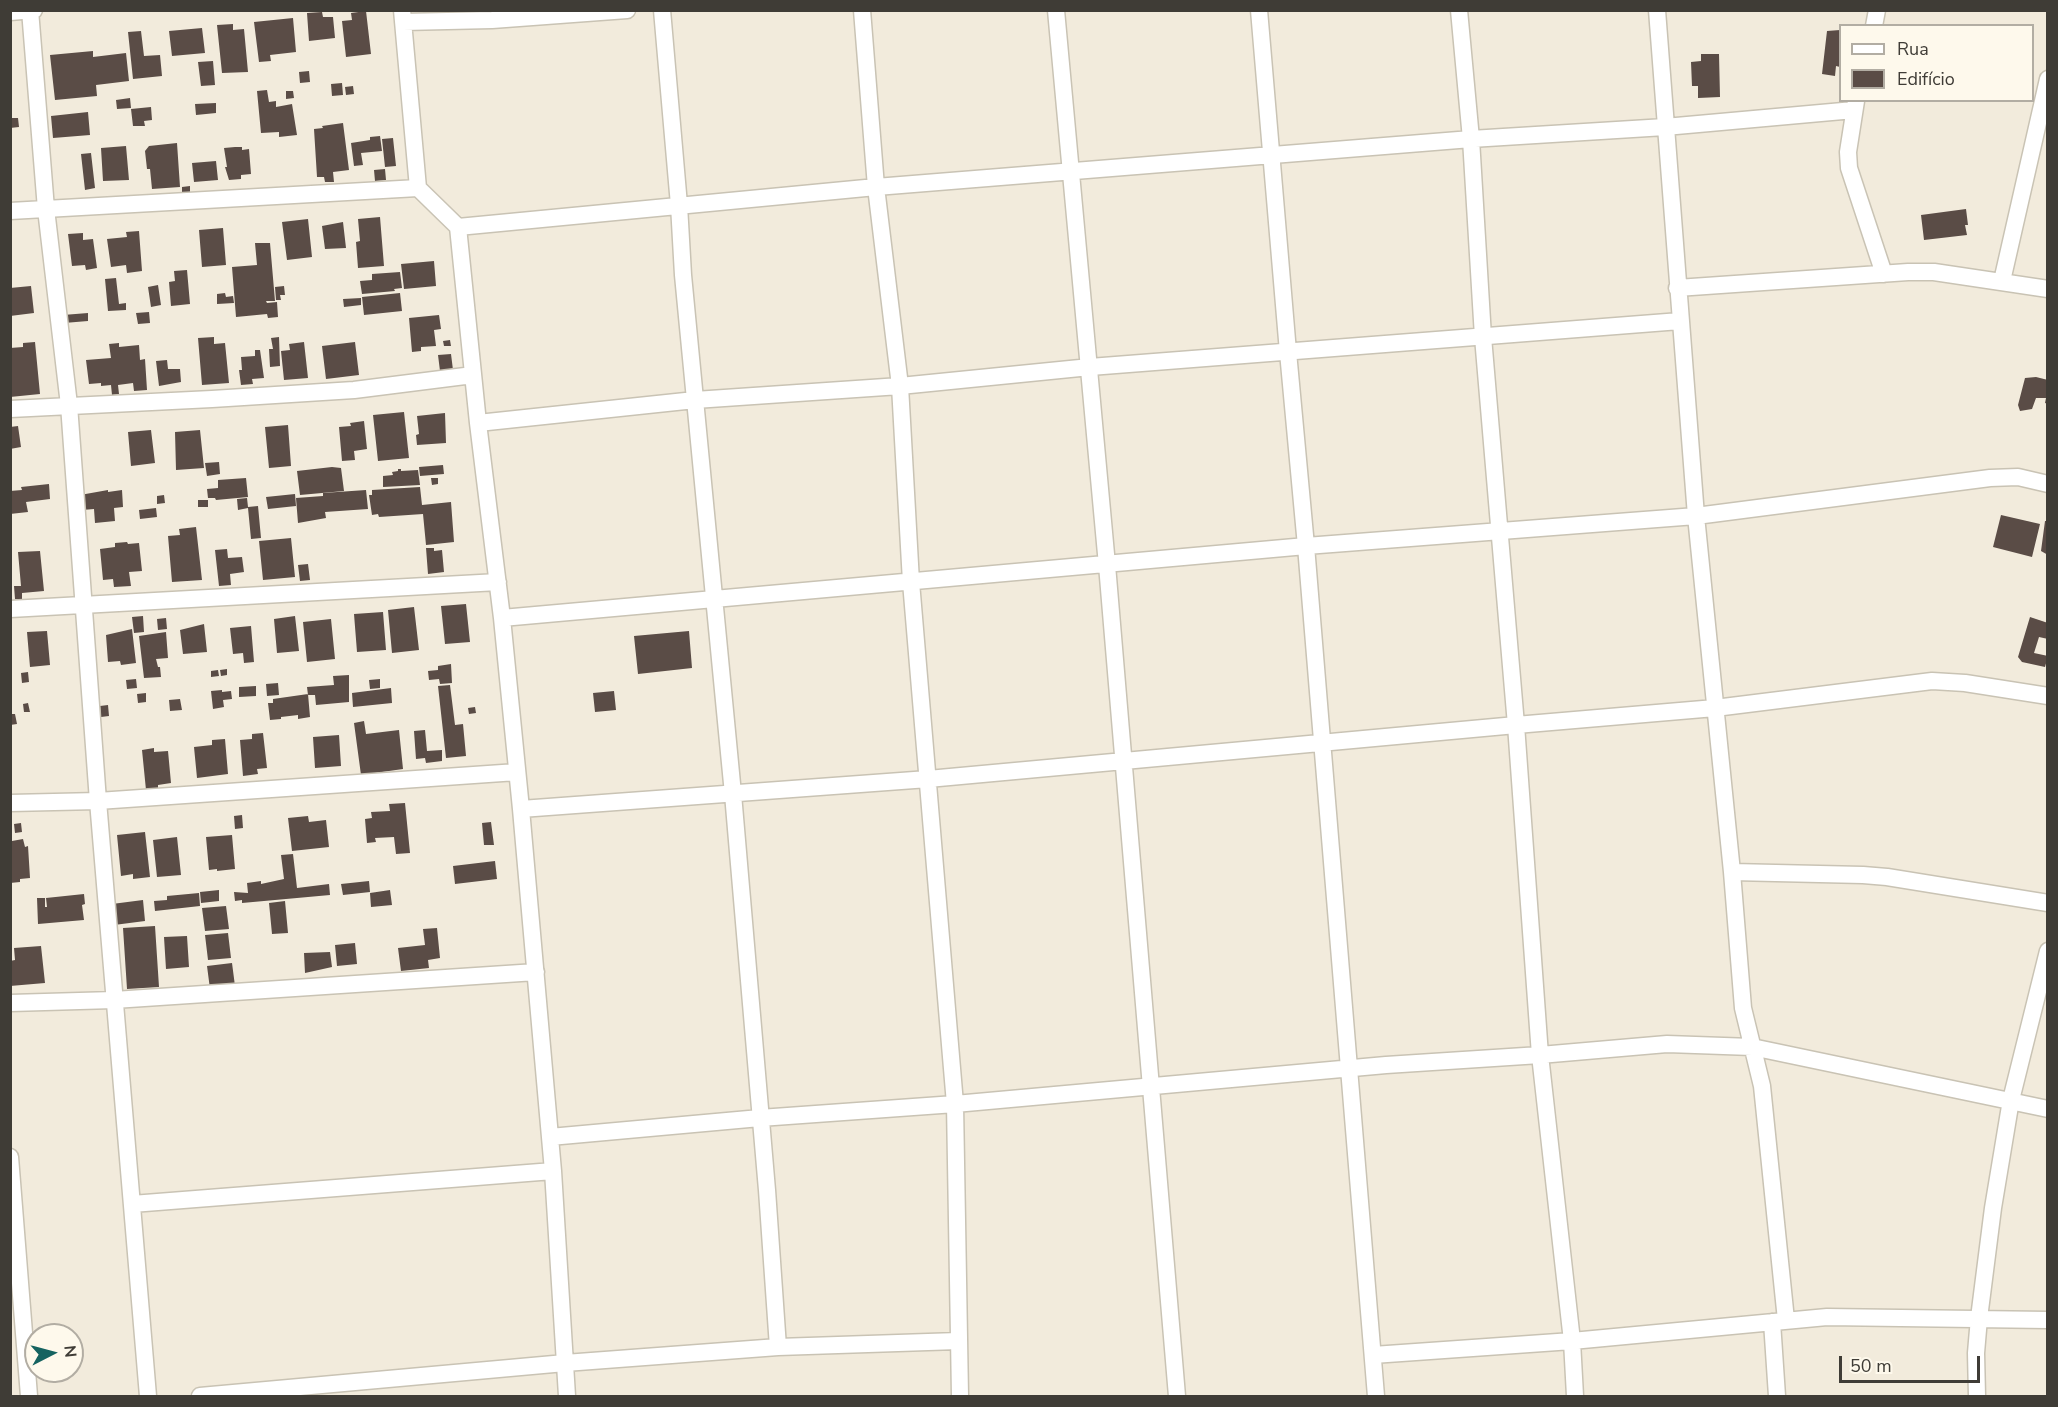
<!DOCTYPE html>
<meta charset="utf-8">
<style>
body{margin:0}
#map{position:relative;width:2058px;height:1407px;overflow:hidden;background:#f2ebdc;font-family:"Nunito Sans",sans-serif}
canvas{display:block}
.frame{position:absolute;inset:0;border:12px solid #3f3c36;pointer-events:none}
.legend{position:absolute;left:1839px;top:24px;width:195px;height:78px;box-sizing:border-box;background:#fef9ec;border:2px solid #b2ada3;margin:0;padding:8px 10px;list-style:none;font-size:18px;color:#3f3c36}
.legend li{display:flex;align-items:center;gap:12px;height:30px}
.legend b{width:30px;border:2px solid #b2ada3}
.north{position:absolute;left:24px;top:1323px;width:60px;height:60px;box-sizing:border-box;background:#fef9ec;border:2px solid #b2ada3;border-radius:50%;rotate:84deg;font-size:16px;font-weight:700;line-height:24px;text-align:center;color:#3f3c36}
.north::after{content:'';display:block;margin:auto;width:21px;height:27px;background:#156360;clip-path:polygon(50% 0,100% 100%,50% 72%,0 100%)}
.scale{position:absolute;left:1839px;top:1356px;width:141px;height:27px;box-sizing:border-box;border:3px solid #3f3c36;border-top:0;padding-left:8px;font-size:18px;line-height:21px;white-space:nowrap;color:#3f3c36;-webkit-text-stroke:4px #fef9ec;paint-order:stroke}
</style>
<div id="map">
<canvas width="2058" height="1407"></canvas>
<div class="frame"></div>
<ul class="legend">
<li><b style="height:8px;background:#fff"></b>Rua</li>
<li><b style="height:16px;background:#5a4c46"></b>Edifício</li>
</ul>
<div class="north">N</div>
<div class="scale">50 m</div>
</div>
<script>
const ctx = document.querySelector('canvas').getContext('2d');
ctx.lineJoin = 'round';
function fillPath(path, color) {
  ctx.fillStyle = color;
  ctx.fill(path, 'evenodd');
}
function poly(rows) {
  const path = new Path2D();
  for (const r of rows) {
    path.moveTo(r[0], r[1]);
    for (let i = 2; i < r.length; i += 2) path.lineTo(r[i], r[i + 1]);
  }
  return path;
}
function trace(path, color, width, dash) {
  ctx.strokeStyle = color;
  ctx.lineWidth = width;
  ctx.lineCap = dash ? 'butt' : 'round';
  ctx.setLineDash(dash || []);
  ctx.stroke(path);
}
const building = poly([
 [366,11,371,54,346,57,342,21,352,20,351,13],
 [322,12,323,17,333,17,335,38,309,41,307,13],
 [293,18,296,52,270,55,271,61,259,62,254,22],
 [233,24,233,30,244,29,248,72,222,73,217,25],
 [202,28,205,53,172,56,169,31],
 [1840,30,1840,67,1836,66,1835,76,1822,74,1827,31],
 [141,31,144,56,160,55,162,76,133,79,128,32],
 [93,51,93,57,126,53,129,81,96,85,97,96,55,100,50,55],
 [1701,54,1719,54,1720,97,1698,98,1698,86,1692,86,1691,62,1701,61],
 [213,61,215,85,201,86,198,62],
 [309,71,310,82,300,83,299,72],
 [342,83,343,95,332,96,331,84],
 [353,86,354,94,346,95,345,87],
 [267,90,269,102,276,101,276,107,292,104,297,135,279,137,279,132,261,133,257,91],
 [286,91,293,91,294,98,286,99],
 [130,98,131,108,117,109,116,100],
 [216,103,216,113,196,115,195,104],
 [151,107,152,120,144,121,145,126,133,126,131,109],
 [88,112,90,135,53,138,51,116],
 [10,118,18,118,19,127,10,128],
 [343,123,349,170,333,172,334,182,325,182,324,177,317,177,314,129,323,128,322,126],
 [380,136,382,151,361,153,363,165,354,166,351,143,370,140,370,137],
 [393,138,396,166,385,167,382,139],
 [177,143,180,187,152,189,150,169,147,169,145,151,149,146],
 [126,146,129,180,103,181,101,148],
 [235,147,242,147,242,150,249,149,251,174,241,175,241,179,229,180,225,167,227,167,224,148],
 [91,153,95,188,85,190,81,154],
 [216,161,218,180,194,182,192,163],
 [385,169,386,180,375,181,374,170],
 [190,186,190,193,182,194,182,187],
 [1966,209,1968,225,1965,225,1967,235,1924,240,1921,215],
 [380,217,384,266,358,268,356,242,360,241,358,219],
 [308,219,312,257,287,260,282,222],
 [343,222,346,248,325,249,322,226],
 [223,228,226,265,202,267,199,230],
 [139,231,142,271,127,273,126,265,111,267,107,239,127,237,126,232],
 [83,233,83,240,93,239,97,268,86,270,85,265,72,266,68,234],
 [255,243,270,243,275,301,266,301,267,303,277,302,278,317,268,318,267,314,236,317,232,267,257,265],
 [434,261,436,286,404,289,401,264],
 [187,270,190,304,171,306,169,282,175,281,174,271],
 [400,272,402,288,394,289,395,291,362,294,360,281,372,280,372,274],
 [116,278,119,304,126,303,126,310,108,311,105,279],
 [158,285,161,305,151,307,148,287],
 [31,286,34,313,10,316,10,288],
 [284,286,285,295,280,295,281,300,276,300,275,287],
 [225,293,226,297,233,296,234,303,217,304,217,294],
 [400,293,402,311,364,315,362,297],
 [361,298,361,305,344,307,343,299],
 [149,312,150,323,138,324,136,313],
 [88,313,88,321,64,323,63,315],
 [439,315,441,329,434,330,436,346,421,347,421,351,412,352,409,318],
 [214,337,214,344,225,343,229,383,202,385,198,338],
 [279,337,280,366,270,367,269,349,273,349,271,338],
 [450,340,451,346,444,346,443,341],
 [35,342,40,394,10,397,10,348,23,347,23,343],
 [304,342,308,378,284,380,281,351,290,350,289,344],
 [355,342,359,375,326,379,322,346],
 [119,343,119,347,139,345,140,360,145,359,147,390,134,391,133,383,118,385,119,394,112,395,111,385,101,386,101,383,89,384,86,360,111,358,109,344],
 [255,350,260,350,264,378,252,379,253,384,241,385,239,370,242,370,241,357,255,356],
 [451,354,453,370,440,371,438,355],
 [167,360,168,369,180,369,181,382,159,386,156,361],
 [2036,377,2048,380,2048,404,2045,403,2046,398,2036,398,2032,409,2020,411,2018,405,2025,378],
 [404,412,409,458,378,461,373,415],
 [445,413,446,443,417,445,416,435,419,434,417,416],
 [364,421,367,449,354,451,355,460,342,461,339,427,351,426,350,423],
 [288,425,291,466,269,468,265,427],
 [18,426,21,447,10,449,10,427],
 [151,430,155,463,131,466,128,432],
 [200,430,204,468,176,470,175,432],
 [219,462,220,474,207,476,205,463],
 [443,465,444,474,420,476,419,467],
 [332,467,341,468,344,491,300,495,297,471],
 [398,469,401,469,401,471,418,470,420,485,383,487,383,476,393,475,392,472,398,471],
 [246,478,248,497,216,500,215,498,208,498,207,489,218,488,218,480],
 [431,478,438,478,438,484,432,485],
 [49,484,50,499,26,502,28,512,10,514,10,491,22,490,21,487],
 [420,487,422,505,451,502,454,542,426,545,423,514,379,517,378,514,372,515,369,495,372,495,372,490],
 [108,490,108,492,122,490,123,507,114,508,115,521,95,523,94,509,82,510,80,495],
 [366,490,368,509,325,512,326,518,298,523,296,498,323,496,323,493],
 [295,494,296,506,268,509,266,497],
 [164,495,165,503,157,504,157,496],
 [247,498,248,507,258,506,261,538,251,539,248,508,238,510,237,499],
 [198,500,208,500,208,507,198,507],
 [156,508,157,517,140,519,139,510],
 [2001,515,2040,524,2032,557,1993,547],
 [2045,521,2048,521,2048,555,2041,551],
 [196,527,202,580,172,582,168,536,180,535,179,529],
 [291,538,295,577,263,580,259,541],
 [127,542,128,544,139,543,142,571,129,572,131,586,114,587,113,579,103,580,100,549,115,547,115,543],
 [426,548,434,548,434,551,442,550,444,572,428,574],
 [227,549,228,558,242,557,244,572,230,574,231,585,219,586,215,550],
 [40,551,44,591,22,593,22,599,15,599,14,586,21,586,18,552],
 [308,564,310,580,300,581,298,565],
 [466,604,470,642,445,644,441,606],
 [414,607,419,650,392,653,388,610],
 [383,612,386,650,357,652,354,614],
 [143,616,144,632,134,633,132,617],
 [295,616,299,651,277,653,274,619],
 [2030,617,2048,623,2048,639,2039,637,2034,653,2048,656,2045,667,2022,662,2018,657],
 [166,618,167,629,158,630,157,619],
 [331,619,335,659,307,662,303,622],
 [204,624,207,652,183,654,180,630],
 [251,626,254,662,244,663,243,653,233,654,230,628],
 [132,629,136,663,121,665,120,661,108,662,106,635],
 [47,631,50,665,30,667,27,632],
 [689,631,692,668,638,674,634,636],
 [166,632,168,658,156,659,158,667,160,667,161,677,144,678,139,636],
 [451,664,452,683,440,684,439,679,429,680,428,671,438,670,438,666],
 [227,669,227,675,221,676,220,670],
 [218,670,219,676,211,677,211,671],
 [28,672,29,682,22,683,21,673],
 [349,675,349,702,316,705,315,695,308,695,307,687,334,685,333,676],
 [136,679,137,688,127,689,126,680],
 [380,679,380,688,370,689,369,680],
 [278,683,279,695,267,696,266,684],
 [450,685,455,725,463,724,466,756,446,758,438,686],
 [256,686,256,696,239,697,239,687],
 [391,688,392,703,353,707,352,693],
 [222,690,222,692,231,691,232,699,223,700,224,707,213,709,211,691],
 [614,691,616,710,595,712,593,693],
 [146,693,146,702,138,703,137,694],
 [308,694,310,717,298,719,298,715,281,717,281,719,270,720,268,703,273,703,273,699],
 [180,699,182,710,170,711,169,700],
 [28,703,30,712,24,712,23,704],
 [108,705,109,716,101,717,100,706],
 [475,707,476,713,469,714,468,708],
 [10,714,15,714,17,724,10,725],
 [364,721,366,734,399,730,403,769,361,775,354,723],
 [425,730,427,751,442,750,442,761,426,763,425,758,416,759,414,731],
 [263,733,267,768,257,769,258,774,243,776,240,740,252,739,252,734],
 [339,735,341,766,315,768,313,737],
 [225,739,228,774,197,778,194,747,212,745,212,740],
 [154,748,154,752,168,751,171,783,158,785,158,788,146,790,142,750],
 [405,803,410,853,396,854,394,837,375,838,376,842,367,843,365,819,372,818,371,812,390,811,389,804],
 [242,815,243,828,235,829,234,816],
 [308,816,309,822,326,820,329,847,292,851,288,818],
 [491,822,494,845,484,845,482,823],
 [21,823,22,832,15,833,14,824],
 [145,832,150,877,133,879,133,874,121,876,117,835],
 [232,835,235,869,217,871,217,869,209,870,206,837],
 [177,837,181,875,157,877,153,840],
 [23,839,25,847,28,846,30,878,20,879,20,882,10,883,10,847,12,846,12,841],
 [293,854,297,888,329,884,330,895,242,903,242,900,235,901,234,892,248,893,247,883,261,881,261,884,284,879,281,855],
 [495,861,497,879,455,884,453,866],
 [369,881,370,892,343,895,341,884],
 [219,890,219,901,201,903,200,892],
 [390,890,392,905,371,907,370,893],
 [199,893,200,906,155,911,154,901,167,900,167,896],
 [84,894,85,904,82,905,84,920,38,924,37,898,45,898,45,907,47,907,46,898],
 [143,900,145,921,114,925,112,904],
 [285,901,288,933,272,934,269,903],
 [226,906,229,929,205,931,202,908],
 [155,926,159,987,127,989,123,928],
 [437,928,440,958,428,960,429,968,401,971,398,948,425,945,423,929],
 [228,933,231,958,208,960,205,935],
 [187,936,189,967,166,969,164,937],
 [355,943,357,964,337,966,335,945],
 [41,946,45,983,10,986,10,961,15,960,14,948],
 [330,952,332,967,305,973,304,953],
 [232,963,235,986,210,989,207,966]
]);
const minor = poly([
 [30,10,46,209,69,405,98,801,148,1396],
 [402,10,418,188,458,227,478,423,502,618,521,809,553,1171,567,1396],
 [662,10,679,205,683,275,733,794,767,1190,778,1347],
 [862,10,876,187,900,386,911,582,955,1104,960,1396],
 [1056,10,1107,565,1177,1396],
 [1259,10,1288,352,1306,546,1376,1396],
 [1459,10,1471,139,1483,337,1516,725,1540,1055,1572,1341,1575,1396],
 [1657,10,1696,516,1732,872,1743,1008,1762,1086,1786,1320],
 [10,12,34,10],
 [403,22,492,20,627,10],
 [1874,26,1877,10],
 [1856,101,1848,152,1849,168,1884,274],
 [10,211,418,188],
 [458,227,876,187,1471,139,1665,127,1854,110],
 [2002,281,2048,79],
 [1677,288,1908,272,1934,272,2048,289],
 [10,409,212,399,354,390,473,375],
 [478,423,695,400,900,386,1090,367,1680,321],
 [10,609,498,582],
 [502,618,1306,546,1696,516,1990,478,2018,477,2048,484],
 [10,803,98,801,517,772],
 [521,809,928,779,1516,725,1715,708,1932,681,1965,683,2048,696],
 [1732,872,1863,875,1887,877,2048,903],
 [10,1003,114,1000,536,972],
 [550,1137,760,1118,955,1104,1386,1065,1540,1055,1667,1044,1752,1047,2048,1109],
 [10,1157,29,1396],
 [132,1204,553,1171],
 [1772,1322,1777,1396],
 [1373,1355,1572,1341,1827,1317,2048,1320],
 [200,1396,565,1363,778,1347,958,1341],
 [1977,1396,1976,1353,1979,1318,1993,1208,2011,1100,2048,951]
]);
fillPath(building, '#5a4c46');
trace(minor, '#c9c3b4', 19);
trace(minor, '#fff', 16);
</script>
